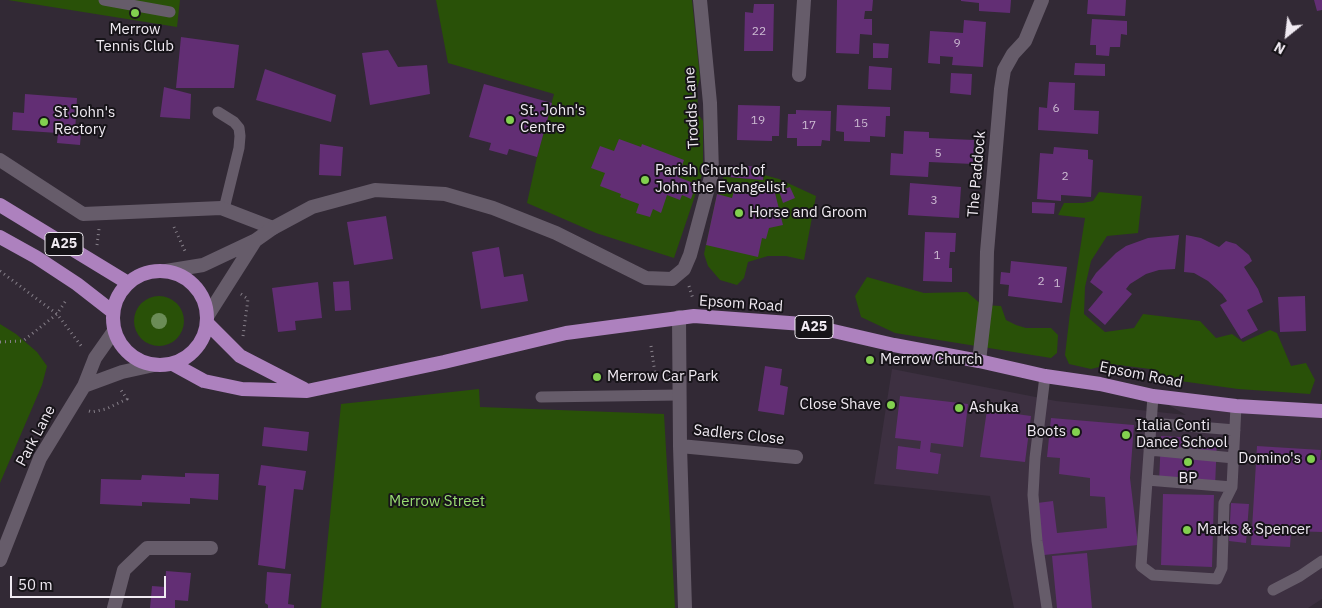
<!DOCTYPE html>
<style>
body{margin:0}
#map{position:relative;width:1322px;height:608px;overflow:hidden;background:#322935;font-family:"IBM Plex Sans",sans-serif}
canvas{display:block}
.north{position:absolute;left:1262px;top:10px;width:50px;height:50px;-webkit-text-stroke:4px #171419;paint-order:stroke;rotate:209deg;font-size:14px;font-weight:700;line-height:20px;text-align:center;color:#f0eaf2}
.north::after{content:'';display:block;margin:auto;width:18px;height:22px;background:#f0eaf2;clip-path:polygon(50% 0,100% 100%,50% 72%,0 100%)}
.scale{position:absolute;left:10px;top:576px;width:156px;height:22px;box-sizing:border-box;border:2px solid #f0eaf2;border-top:0;padding-left:6px;font-size:15px;line-height:18px;white-space:nowrap;color:#f0eaf2;-webkit-text-stroke:4px #171419;paint-order:stroke}
</style>
<div id="map">
<canvas width="1322" height="608"></canvas>
<div class="north">N</div>
<div class="scale">50 m</div>
</div>
<script>
const ctx = document.querySelector('canvas').getContext('2d');
ctx.lineJoin = 'round';
function fillPath(path, color) {
  ctx.fillStyle = color;
  ctx.fill(path, 'evenodd');
}
function poly(rows) {
  const path = new Path2D();
  for (const r of rows) {
    if (r.length === 3) {
      path.moveTo(r[0] + r[2], r[1]);
      path.arc(r[0], r[1], r[2], 0, 2 * Math.PI);
      continue;
    }
    path.moveTo(r[0], r[1]);
    for (let i = 2; i < r.length; i += 2) path.lineTo(r[i], r[i + 1]);
  }
  return path;
}
function trace(path, color, width, dash) {
  ctx.strokeStyle = color;
  ctx.lineWidth = width;
  ctx.lineCap = dash ? 'butt' : 'round';
  ctx.setLineDash(dash || []);
  ctx.stroke(path);
}
function label(font, color, halo, rows, align = 'center') {
  ctx.font = font + ' "IBM Plex Sans",sans-serif';
  ctx.lineWidth = 4;
  ctx.setLineDash([]);
  ctx.textBaseline = 'middle';
  ctx.strokeStyle = halo;
  ctx.fillStyle = color;
  for (const [text, x, y, turn = 0] of rows) {
    ctx.save();
    ctx.translate(x, y);
    ctx.rotate((+turn || 0) * Math.PI / 180);
    ctx.textAlign = isNaN(turn) ? turn : align;
    if (halo) ctx.strokeText(text, 0, 0);
    ctx.fillText(text, 0, 0);
    ctx.restore();
  }
}
const built = poly([
 [892,369,1056,401,1186,415,1153,396,1322,411,1322,599,1308,608,1014,608,990,496,874,484]
]);
const green = poly([
 [8,0,180,0,177,27],
 [436,0,692,0,700,78,697,88,698,114,703,121,703,172,674,258,596,233,527,203,537,157,554,94,448,63],
 [764,175,779,179,816,196,804,260,786,256,768,256,748,262,744,278,737,285,720,280,708,266,704,254,717,194,724,176,728,177,763,180],
 [1099,192,1142,196,1138,233,1107,236,1091,261,1085,287,1084,314,1105,332,1134,328,1143,314,1200,321,1216,338,1232,334,1243,342,1270,330,1277,333,1291,366,1306,363,1315,380,1310,394,1238,389,1173,380,1150,369,1111,364,1091,369,1069,364,1065,355,1070,313,1085,218,1058,215,1064,203,1083,203,1093,201],
 [867,277,924,293,967,292,982,305,1001,306,1006,320,1016,325,1026,328,1051,328,1058,335,1057,353,1051,358,895,333,861,317,855,296],
 [159,321,25],
 [0,324,16,334,37,352,47,366,42,385,0,483],
 [479,389,480,407,664,414,675,608,321,608,341,404]
]);
const building = poly([
 [837,0,873,0,872,11,865,11,864,19,872,19,872,35,860,34,859,54,836,53],
 [961,0,1011,0,1010,13,979,11,979,3,961,1],
 [1088,0,1126,0,1125,16,1087,14],
 [1314,0,1322,0,1322,10,1317,11],
 [754,4,774,4,773,51,744,51,745,12,753,13],
 [1092,19,1127,21,1127,35,1121,34,1120,47,1110,47,1109,56,1096,55,1096,45,1090,45],
 [964,20,986,22,983,67,952,65,953,57,940,56,940,64,928,63,930,31,963,33],
 [181,37,239,45,234,88,176,88],
 [873,43,889,44,888,58,873,58],
 [388,50,398,67,427,65,430,94,370,105,362,53],
 [1075,63,1105,64,1105,76,1074,75],
 [869,66,892,68,891,90,868,89],
 [265,69,336,95,331,122,256,100],
 [951,73,972,74,971,95,950,93],
 [1049,82,1075,83,1074,110,1099,111,1098,134,1038,130,1039,107,1047,108],
 [484,84,552,103,537,157,509,149,507,155,489,150,491,143,469,137],
 [164,87,191,94,190,119,160,117],
 [25,94,77,98,75,132,81,132,80,145,57,143,58,133,12,130,13,112,24,113],
 [738,105,780,106,779,136,772,136,772,141,737,140],
 [837,105,890,107,890,116,886,116,885,137,870,136,870,142,844,141,844,132,836,131],
 [796,110,831,111,830,141,822,140,821,146,797,146,797,138,787,138,788,114,796,114],
 [904,131,929,132,929,138,974,140,973,164,929,162,928,177,890,175,891,153,903,154],
 [619,139,641,147,642,144,684,160,678,177,696,184,691,199,682,195,680,200,667,195,661,213,653,209,650,217,636,213,639,204,620,197,621,194,600,186,605,173,591,168,600,146,614,151],
 [320,144,343,147,341,176,319,175],
 [1054,147,1088,150,1088,159,1093,160,1091,197,1061,195,1061,201,1037,199,1040,153,1053,154],
 [729,165,764,167,763,180,728,177],
 [772,181,783,225,769,228,766,239,762,238,758,257,706,245,717,194,732,198,734,191,753,195,751,189,759,187,758,184],
 [910,183,961,187,959,218,908,215],
 [790,187,795,198,783,203,779,191],
 [1032,202,1055,203,1054,214,1032,213],
 [386,216,393,259,354,265,347,222],
 [925,232,956,233,955,252,950,252,949,268,952,268,952,282,923,281],
 [1179,235,1175,269,1159,270,1146,274,1130,284,1126,289,1132,294,1105,325,1088,310,1103,292,1090,282,1096,273,1116,253,1126,246,1148,238],
 [1186,235,1201,238,1219,247,1226,241,1236,244,1249,255,1252,261,1244,267,1258,289,1263,302,1247,310,1258,330,1241,339,1220,305,1227,301,1222,294,1208,281,1194,273,1184,272],
 [499,247,504,277,523,274,528,301,481,309,472,252],
 [1011,261,1067,267,1062,303,1008,296,1009,285,1000,284,1001,272,1010,273],
 [349,281,351,310,335,311,333,282],
 [318,282,322,318,295,321,296,330,278,332,272,288],
 [1305,296,1306,331,1280,332,1278,297],
 [765,366,782,369,780,385,788,387,784,415,758,411],
 [900,396,968,404,963,447,931,443,930,452,941,454,938,474,896,469,898,446,920,449,921,441,895,438],
 [987,410,1031,416,1025,462,980,457],
 [1051,418,1134,425,1130,478,1138,545,1044,555,1037,503,1053,501,1057,533,1107,528,1105,497,1090,496,1090,478,1059,474,1060,458,1047,457],
 [264,427,309,432,307,451,262,446],
 [1161,436,1217,439,1215,487,1159,484],
 [1257,446,1321,450,1320,460,1322,460,1322,532,1291,531,1290,547,1251,545],
 [261,465,306,471,303,490,294,489,285,569,258,565,266,486,258,485],
 [185,473,219,474,218,500,190,498,190,504,142,502,142,506,100,504,101,479,141,480,142,475,185,477],
 [1163,494,1214,495,1212,567,1161,565],
 [1231,503,1249,504,1246,543,1229,541],
 [1087,553,1092,608,1057,608,1052,556],
 [166,571,191,573,188,601,175,600,175,608,150,608,152,586,165,587],
 [267,572,291,574,288,604,294,605,294,608,268,608,268,605,265,603]
]);
const path = poly([
 [174,227,185,251],
 [97,245,99,229],
 [0,271,57,314,82,347],
 [689,286,693,299],
 [241,294,248,299,243,336],
 [0,342,23,341,57,314,67,299],
 [651,346,656,380],
 [89,411,92,412,106,409,127,399,121,390]
]);
const service = poly([
 [104,0,170,12],
 [218,112,234,122,239,128,240,136,239,148,224,209],
 [1045,376,1035,458,1033,495,1037,541,1047,608],
 [1153,396,1141,566,1153,575,1217,579,1222,568,1224,503,1232,487,1236,406],
 [541,397,679,395],
 [1151,423,1235,430],
 [1149,450,1234,458],
 [1147,480,1232,487],
 [1273,590,1300,576,1322,561]
]);
const minor = poly([
 [799,75,804,0],
 [0,160,83,214,221,208,273,228],
 [679,317,680,446,685,608],
 [979,361,986,301,987,252,1001,89,1004,70,1013,54,1025,41,1042,0],
 [680,446,796,457],
 [114,608,124,570,147,548,211,548]
]);
const tertiary = poly([
 [166,271,203,265,256,240,273,228,312,207,375,190,445,194,493,208,556,233,646,278,672,279,684,269,690,255,712,173,710,103,700,0],
 [208,315,255,241]
]);
const secondary = poly([
 [84,386,122,372,154,365],
 [0,560,40,458,84,386,95,358,114,331]
]);
const primary = poly([
 [0,205,128,283],
 [0,237,36,257,77,284,113,312],
 [160,318,47],
 [208,324,240,356,304,389],
 [173,364,204,381,242,389,307,391,444,362,566,333,694,316,803,324,894,345,979,361,1045,376,1100,384,1153,396,1236,406,1322,411]
]);
const trees = [
 [159,321]
];
const markers = [
 [135,13,5,"#82d04f"],
 [510,120,5,"#82d04f"],
 [44,122,5,"#82d04f"],
 [645,180,5,"#82d04f"],
 [739,213,5,"#82d04f"],
 [870,360,5,"#82d04f"],
 [597,377,5,"#82d04f"],
 [891,405,5,"#82d04f"],
 [959,408,5,"#82d04f"],
 [1076,432,5,"#82d04f"],
 [1126,435,5,"#82d04f"],
 [1311,459,5,"#82d04f"],
 [1188,462,5,"#82d04f"],
 [1187,530,5,"#82d04f"]
];
const numberNames = [
 ["22",759,32],
 ["9",957,44],
 ["6",1056,109],
 ["19",758,121],
 ["15",861,124],
 ["17",809,126],
 ["5",938,154],
 ["2",1065,177],
 ["3",934,201],
 ["1",937,256],
 ["2",1041,282],
 ["1",1057,284]
];
const shields = [
 [64,244,38],
 [814,327,38]
];
const shieldNames = [
 ["A25",64,244],
 ["A25",814,327]
];
const poiNames = [
 ["Merrow",135,30,"center"],
 ["Tennis Club",135,47,"center"],
 ["St. John's",520,111],
 ["Centre",520,128],
 ["St John's",54,113],
 ["Rectory",54,130],
 ["Parish Church of",655,171],
 ["John the Evangelist",655,188],
 ["Horse and Groom",749,213],
 ["Merrow Church",880,360],
 ["Merrow Car Park",607,377],
 ["Close Shave",881,405,"right"],
 ["Ashuka",969,408],
 ["Italia Conti",1136,426],
 ["Dance School",1136,443],
 ["Boots",1066,432,"right"],
 ["Domino's",1301,459,"right"],
 ["BP",1188,479,"center"],
 ["Marks & Spencer",1197,530]
];
const streetNames = [
 ["Trodds Lane",692,108,-93],
 ["The Paddock",977,174,-85],
 ["Epsom Road",741,304,4],
 ["Epsom Road",1141,375,11],
 ["Sadlers Close",739,435,6],
 ["Park Lane",36,436,-62]
];
const parkNames = [
 ["Merrow Street",437,502]
];
fillPath(built, '#3d3041');
fillPath(green, '#295108');
fillPath(building, '#622e74');
trace(path, '#87808a', 3, [1, 4]);
trace(service, '#665c6a', 11);
trace(minor, '#665c6a', 14);
trace(tertiary, '#665c6a', 14);
trace(secondary, '#665c6a', 14);
trace(primary, '#ad81be', 14);
ctx.fillStyle = '#6b8c57';
for (const [x, y] of trees) {
  ctx.beginPath();
  ctx.arc(x, y, 8, 0, 2 * Math.PI);
  ctx.fill();
}
for (const [x, y, r, color] of markers) {
  const dot = new Path2D();
  dot.arc(x, y, r, 0, 2 * Math.PI);
  ctx.fillStyle = color;
  ctx.fill(dot);
  trace(dot, '#171419', 2);
}
label('12px', '#ccbbd2', null, numberNames);
for (const [x, y, w] of shields) {
  const box = new Path2D();
  box.roundRect(x - w / 2, y - 11.5, w, 23, 4);
  ctx.fillStyle = '#171419';
  ctx.fill(box);
  trace(box, '#f0eaf2', 1);
}
label('bold 14px', '#f0eaf2', null, shieldNames);
label('15px', '#f0eaf2', '#171419', poiNames, 'left');
label('15px', '#f0eaf2', '#171419', streetNames);
label('15px', '#99dd72', '#171419', parkNames);
</script>
